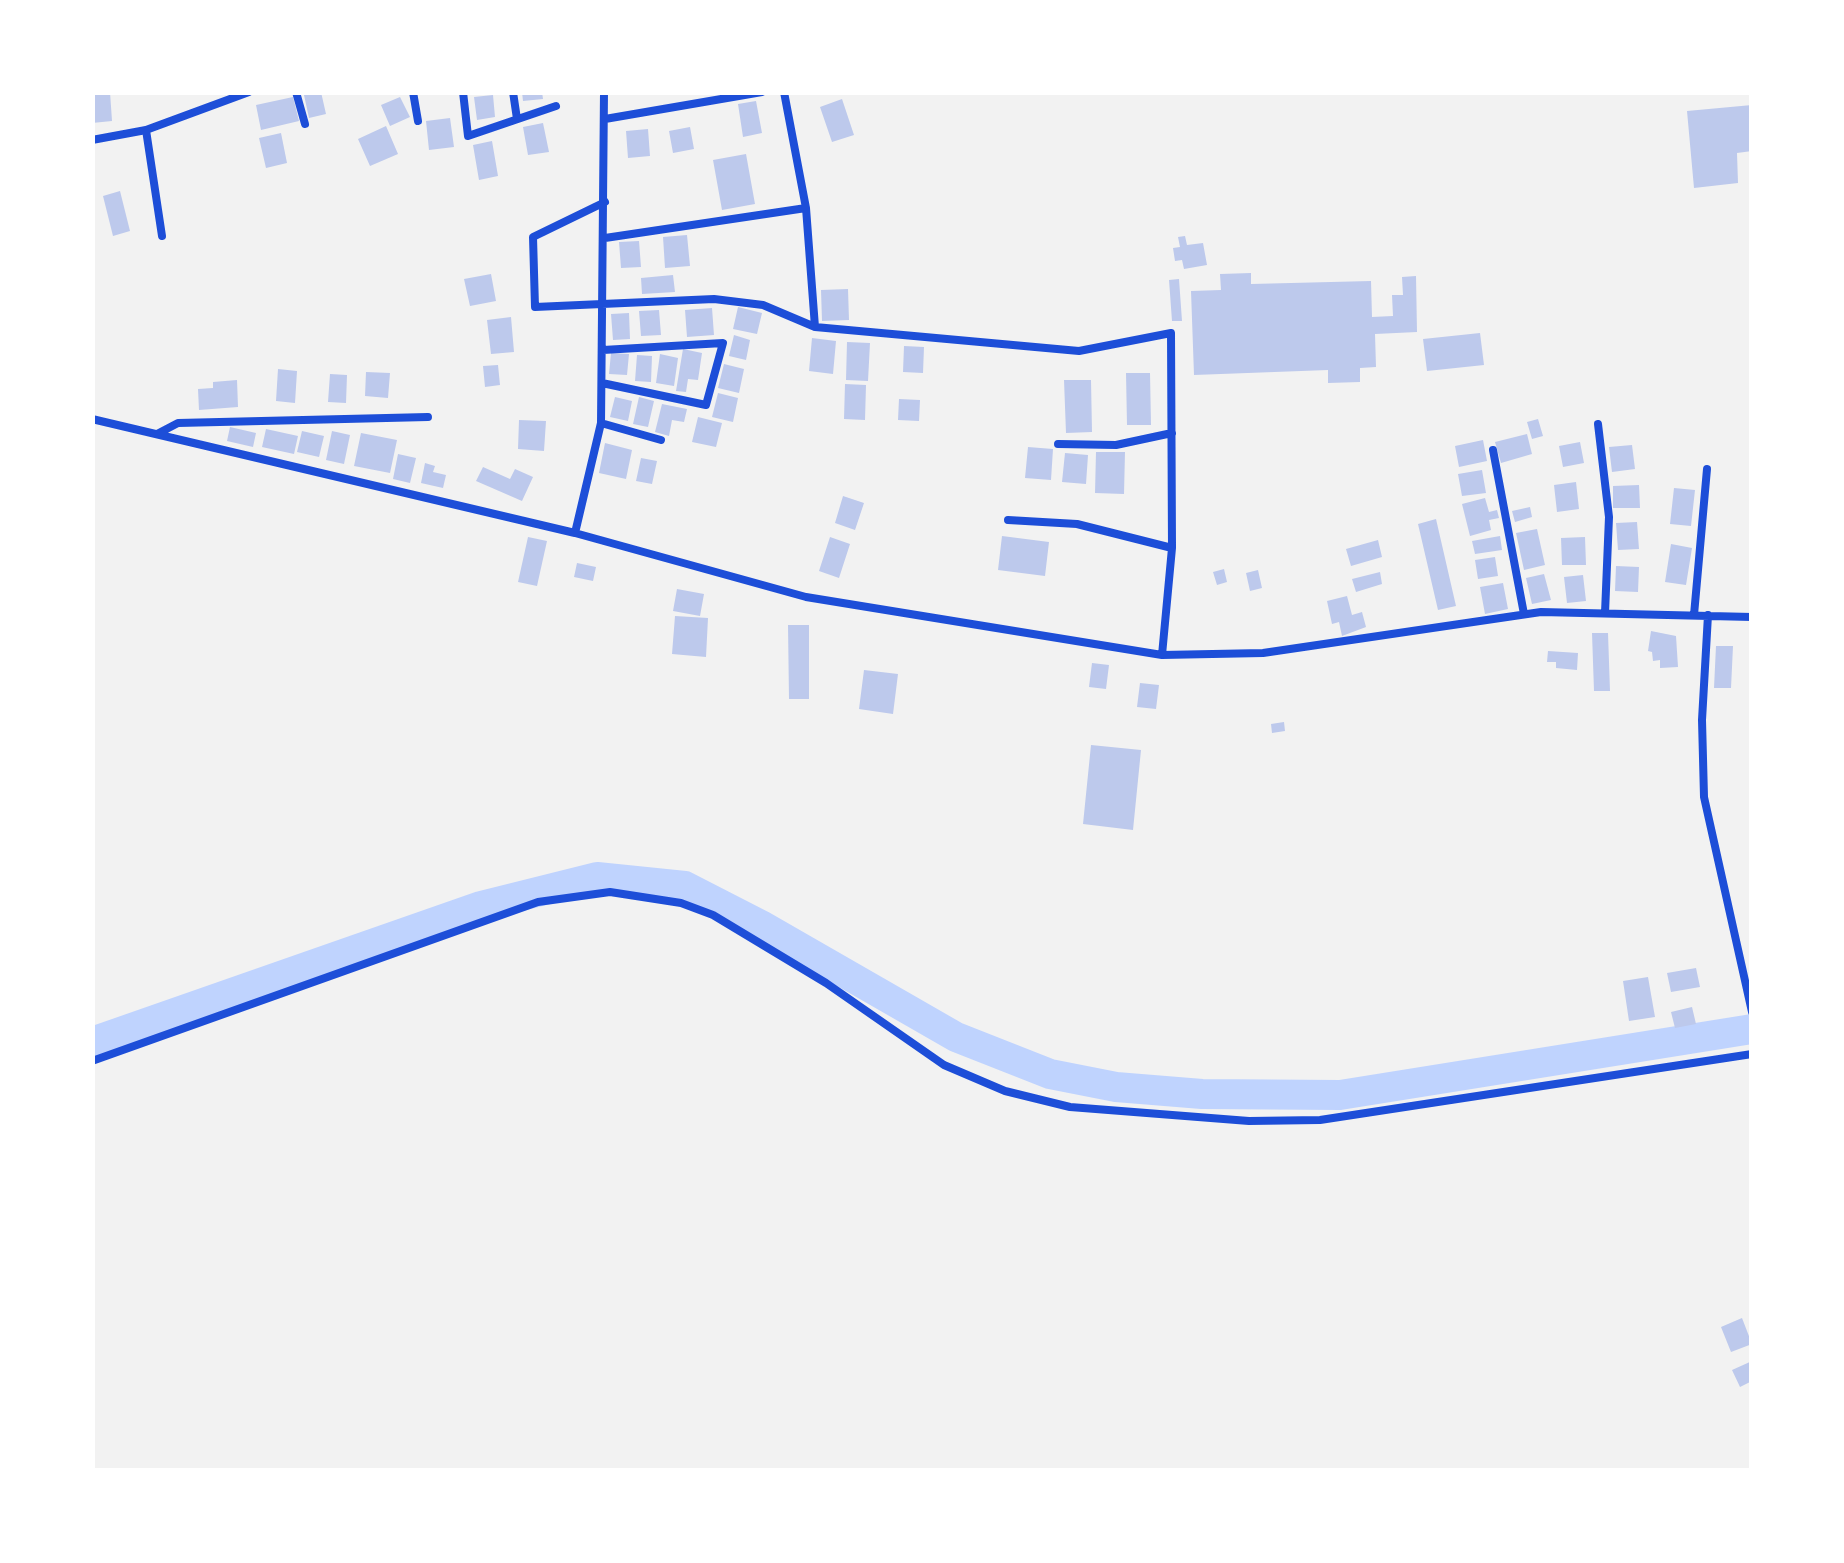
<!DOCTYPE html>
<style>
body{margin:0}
#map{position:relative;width:1844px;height:1563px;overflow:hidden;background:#f2f2f2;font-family:"IBM Plex Sans",sans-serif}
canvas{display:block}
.frame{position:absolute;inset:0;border:95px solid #fff;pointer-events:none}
</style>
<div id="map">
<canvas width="1844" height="1563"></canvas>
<div class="frame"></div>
</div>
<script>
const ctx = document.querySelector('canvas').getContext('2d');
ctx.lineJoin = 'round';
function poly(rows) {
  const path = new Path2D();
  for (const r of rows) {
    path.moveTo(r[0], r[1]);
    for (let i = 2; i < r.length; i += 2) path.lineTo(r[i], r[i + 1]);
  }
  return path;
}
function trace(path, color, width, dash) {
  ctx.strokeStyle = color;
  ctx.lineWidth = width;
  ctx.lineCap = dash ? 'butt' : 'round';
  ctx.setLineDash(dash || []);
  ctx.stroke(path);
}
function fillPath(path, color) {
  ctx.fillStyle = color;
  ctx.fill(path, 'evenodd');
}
const river = poly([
 [92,1042,481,906,597,877,685,886,761,925,956,1037,1050,1074,1116,1087,1202,1094,1340,1095,1752,1029]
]);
const building = poly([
 [92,92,110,92,112,121,92,123],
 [321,92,326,114,309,118,304,95],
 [522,92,542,92,543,99,523,101],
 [493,95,495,117,477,120,474,97],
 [293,97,299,121,261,130,256,105],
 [400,97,410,117,390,126,381,105],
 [842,99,854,135,832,142,820,107],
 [756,101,762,133,743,137,738,104],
 [1752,105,1752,151,1737,153,1738,183,1694,188,1687,111],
 [450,118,454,147,429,150,426,121],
 [543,123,549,152,528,155,523,127],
 [386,126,398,154,370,166,358,139],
 [690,127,694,149,673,153,669,131],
 [648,129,650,156,628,158,626,131],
 [281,133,287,163,266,168,259,138],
 [492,141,498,176,479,180,473,145],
 [746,154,755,204,722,210,713,160],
 [120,191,130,231,113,236,103,196],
 [687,235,690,266,665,268,663,237],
 [1185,236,1187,245,1203,243,1207,265,1184,269,1182,260,1175,261,1173,248,1180,247,1178,237],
 [639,241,641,267,621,268,619,242],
 [1251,273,1251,284,1371,281,1372,317,1393,316,1392,295,1403,295,1402,277,1416,276,1417,332,1375,334,1376,367,1360,368,1360,382,1328,383,1328,370,1194,375,1191,291,1221,290,1220,274],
 [491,274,496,301,470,306,464,279],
 [673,275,675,292,642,294,641,278],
 [1179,279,1182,321,1172,321,1169,280],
 [848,289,849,320,822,321,821,290],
 [738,307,762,313,757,334,733,329],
 [712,308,714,335,687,337,685,310],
 [659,310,661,335,641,336,639,311],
 [629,313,630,339,613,340,611,314],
 [511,317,514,352,491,354,487,320],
 [1480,333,1484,365,1427,371,1423,339],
 [734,335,750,340,746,360,729,356],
 [812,338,836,341,833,374,809,371],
 [847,342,870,343,868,381,846,380],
 [904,346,924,347,923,373,903,372],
 [683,349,702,353,698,380,688,379,686,392,676,391],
 [611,353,629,354,627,375,609,374],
 [660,354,678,358,674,386,656,383],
 [637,355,652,356,651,382,635,381],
 [724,364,744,369,739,393,718,388],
 [498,365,500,385,485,387,483,366],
 [278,369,297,371,295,403,276,401],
 [366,372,390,373,388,398,365,396],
 [1126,373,1150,373,1151,425,1127,425],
 [330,374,347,375,346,403,328,402],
 [237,380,238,407,199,410,198,389,213,388,213,382],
 [1064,380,1091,380,1092,432,1066,433],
 [845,384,866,385,865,420,844,419],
 [718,393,738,398,733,422,712,417],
 [615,397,632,401,628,421,610,417],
 [639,397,654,401,648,427,633,424],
 [899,399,920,400,919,421,898,420],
 [662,404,687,409,684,422,672,420,669,436,655,432],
 [698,417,722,423,716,447,692,442],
 [1538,419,1543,436,1532,439,1527,422],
 [519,420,546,421,544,451,518,449],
 [230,427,256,433,253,447,227,441],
 [266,429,298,436,294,454,262,447],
 [302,431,324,436,319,457,297,452],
 [332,431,350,435,344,464,326,460],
 [361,433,397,440,390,473,354,466],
 [1527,434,1532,454,1501,463,1495,442],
 [1483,440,1487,461,1459,467,1455,446],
 [1580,442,1584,463,1563,467,1559,446],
 [605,443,632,450,626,479,599,473],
 [1632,445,1635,469,1612,472,1609,447],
 [1028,447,1053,449,1051,480,1025,478],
 [1096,452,1125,452,1124,494,1095,493],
 [1065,453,1088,455,1086,484,1062,482],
 [398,454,416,458,410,483,393,479],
 [641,458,657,461,652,484,636,481],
 [425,463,435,466,433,472,446,475,443,488,421,483],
 [483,467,510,479,515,469,533,477,522,501,476,481],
 [1482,470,1486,493,1462,496,1458,474],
 [1576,482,1579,509,1557,512,1554,485],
 [1639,485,1640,508,1613,508,1613,486],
 [1674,488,1695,490,1691,526,1670,524],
 [843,496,864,503,855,530,835,523],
 [1485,498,1489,512,1497,510,1499,518,1489,520,1491,530,1470,536,1462,504],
 [1530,507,1532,517,1515,522,1512,511],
 [1436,519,1456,606,1438,610,1418,524],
 [1637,522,1639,549,1618,550,1616,523],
 [1537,529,1545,565,1524,570,1516,533],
 [1002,536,1049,542,1045,576,998,570],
 [1500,536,1502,550,1475,554,1472,541],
 [528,537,547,541,537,586,518,582],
 [830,537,850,544,839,578,819,571],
 [1585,537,1586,565,1562,565,1561,538],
 [1378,540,1382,557,1351,566,1346,549],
 [1671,544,1692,548,1686,585,1665,582],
 [1495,557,1498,576,1478,579,1475,560],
 [577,563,596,567,593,581,574,577],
 [1616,566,1639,567,1638,592,1615,591],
 [1224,569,1227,582,1217,585,1213,572],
 [1258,570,1262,588,1250,591,1246,573],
 [1380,572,1382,584,1356,592,1352,579],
 [1544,574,1551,600,1532,604,1526,578],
 [1583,575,1586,601,1567,603,1564,577],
 [1503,583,1508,609,1485,614,1480,587],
 [677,589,704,594,700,616,673,611],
 [1347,596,1352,615,1362,612,1366,627,1342,636,1339,622,1332,624,1327,601],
 [675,616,708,618,706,657,672,654],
 [788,625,809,625,809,699,789,699],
 [1651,631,1676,636,1678,667,1660,668,1660,660,1653,661,1652,652,1648,651],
 [1592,633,1608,633,1610,691,1594,691],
 [1716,646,1733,646,1731,688,1714,688],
 [1548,651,1578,653,1577,670,1556,668,1556,662,1547,662],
 [1092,663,1109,665,1106,689,1089,687],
 [864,670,898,674,893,714,859,709],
 [1140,683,1159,685,1156,709,1137,707],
 [1284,722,1285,731,1272,733,1271,724],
 [1091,745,1141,750,1133,830,1083,824],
 [1696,968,1700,987,1671,992,1667,973],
 [1648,977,1655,1017,1629,1021,1623,981],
 [1692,1007,1696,1024,1675,1028,1671,1012],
 [1742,1318,1752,1344,1731,1352,1721,1327],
 [1752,1361,1752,1381,1740,1387,1732,1370]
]);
const minor = poly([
 [296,92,305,124],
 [413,92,418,121],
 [463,92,468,136,556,106],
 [513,92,517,119],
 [784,92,806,208,815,327],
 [605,119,762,92],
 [146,130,162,236],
 [92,140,146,130,249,92],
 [605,202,533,237,535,307,714,299,763,305,815,327,1079,351,1171,333,1172,548,1162,655],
 [605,238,806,208],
 [602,383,706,405,723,343,603,350],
 [92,419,575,533,806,597,1162,655,1263,653,1541,612,1752,617],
 [601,423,661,440],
 [1598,424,1609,517,1605,613],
 [157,434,178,423,428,417],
 [1058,444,1116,445,1172,433],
 [1493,450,1524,614],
 [1008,520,1077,524,1172,548],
 [575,533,601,423,604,92],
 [1694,615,1707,469],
 [1708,615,1702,720,1704,797,1752,1012],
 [92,1061,538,902,610,892,681,903,713,915,826,983,944,1065,1005,1091,1070,1107,1249,1121,1320,1120,1752,1054]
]);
trace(river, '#bfd3fe', 30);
fillPath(building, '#bdc9ec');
trace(minor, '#1d4ed8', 8);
</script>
